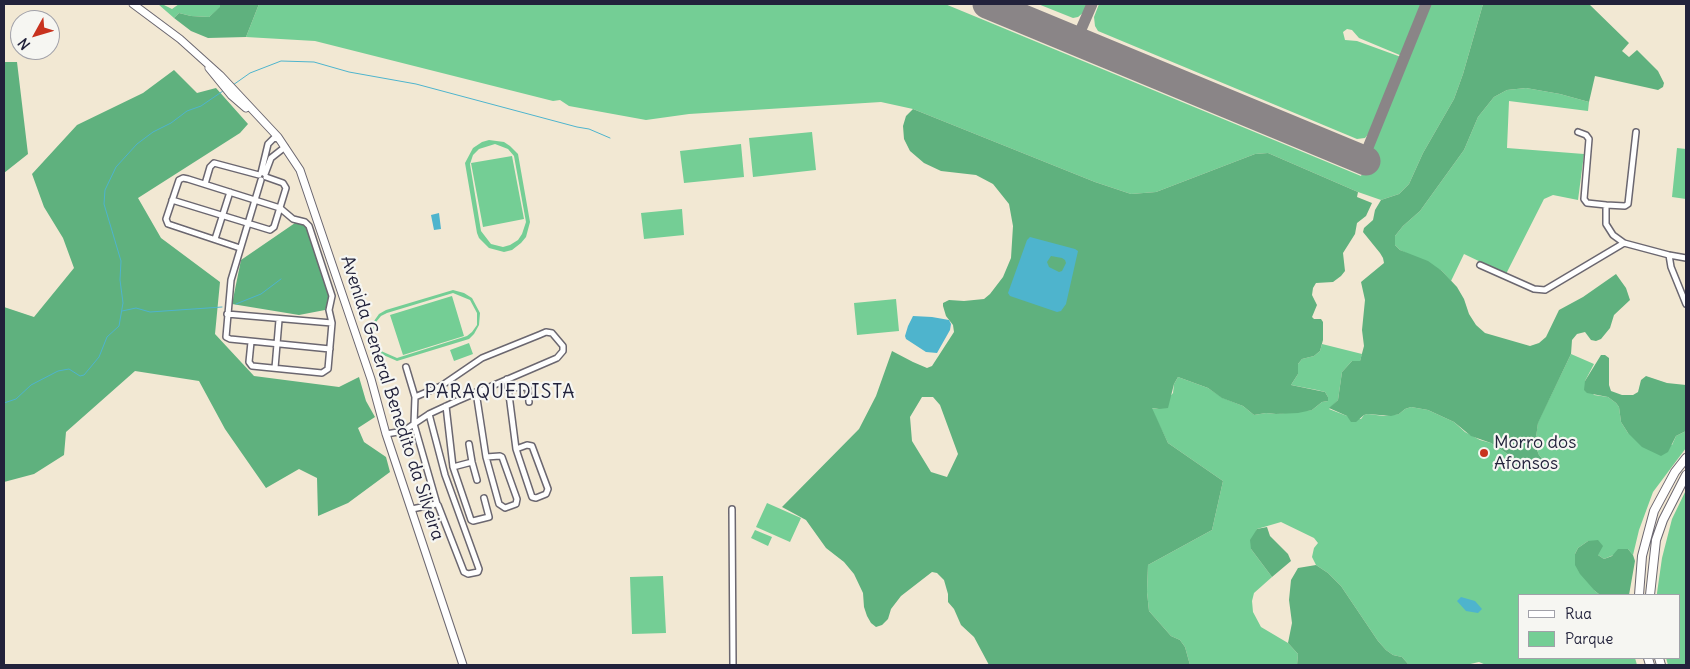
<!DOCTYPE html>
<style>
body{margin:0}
#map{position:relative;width:1690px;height:669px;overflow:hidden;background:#f2e8d3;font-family:Delius,sans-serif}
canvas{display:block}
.frame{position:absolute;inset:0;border:5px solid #22223b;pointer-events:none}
.legend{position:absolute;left:1518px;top:594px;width:162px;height:65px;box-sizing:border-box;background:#f6f6f2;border:1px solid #a1a1a9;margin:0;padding:6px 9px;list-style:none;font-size:15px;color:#22223b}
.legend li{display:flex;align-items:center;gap:10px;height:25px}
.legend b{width:25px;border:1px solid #a1a1a9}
.north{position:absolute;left:10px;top:10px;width:50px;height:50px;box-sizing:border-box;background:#f6f6f2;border:1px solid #a1a1a9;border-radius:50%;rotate:231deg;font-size:14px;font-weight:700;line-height:20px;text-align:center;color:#22223b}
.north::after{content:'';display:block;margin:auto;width:18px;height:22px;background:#c8321e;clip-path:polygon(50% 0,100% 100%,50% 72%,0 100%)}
</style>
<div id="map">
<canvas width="1690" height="669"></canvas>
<div class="frame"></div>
<ul class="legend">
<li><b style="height:6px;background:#fff"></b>Rua</li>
<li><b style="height:14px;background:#74ce95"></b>Parque</li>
</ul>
<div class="north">N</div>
</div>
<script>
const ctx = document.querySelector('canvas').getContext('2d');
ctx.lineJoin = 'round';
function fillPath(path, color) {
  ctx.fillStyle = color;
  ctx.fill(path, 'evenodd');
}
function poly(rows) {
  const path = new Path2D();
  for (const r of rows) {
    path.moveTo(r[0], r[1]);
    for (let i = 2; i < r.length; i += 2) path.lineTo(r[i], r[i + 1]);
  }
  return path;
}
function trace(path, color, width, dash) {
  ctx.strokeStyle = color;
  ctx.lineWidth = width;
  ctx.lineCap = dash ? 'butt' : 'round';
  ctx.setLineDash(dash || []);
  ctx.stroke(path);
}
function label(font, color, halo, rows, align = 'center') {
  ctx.font = font + ' Delius,sans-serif';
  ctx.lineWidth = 4.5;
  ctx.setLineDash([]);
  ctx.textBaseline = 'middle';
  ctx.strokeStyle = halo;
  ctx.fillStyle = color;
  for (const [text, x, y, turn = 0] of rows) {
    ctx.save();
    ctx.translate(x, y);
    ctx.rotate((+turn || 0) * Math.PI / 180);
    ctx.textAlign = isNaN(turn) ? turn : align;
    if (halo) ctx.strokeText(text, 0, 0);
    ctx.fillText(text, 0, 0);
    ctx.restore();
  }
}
const green = poly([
 [158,4,162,4,172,9,179,4,220,4,221,7,209,17,191,16,179,13,174,18],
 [259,4,945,4,1361,176,1430,4,1483,4,1463,74,1454,99,1423,153,1409,184,1399,194,1381,200,1358,192,1268,153,1255,154,1156,192,1131,194,1095,182,913,109,881,102,689,114,646,120,569,106,560,100,553,101,315,41,246,37],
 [1038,4,1087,4,1084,12,1078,17,1073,18],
 [1099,4,1422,4,1402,56,1359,38,1352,30,1347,29,1343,32,1345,40,1357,41,1401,57,1370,132,1365,138,1357,139,1098,31,1095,26,1094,17],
 [1526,88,1560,94,1589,102,1588,111,1509,101,1507,148,1584,154,1578,200,1553,195,1544,199,1506,274,1464,254,1451,281,1442,271,1400,250,1395,245,1395,236,1403,226,1420,211,1464,150,1478,117,1494,97,1507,90],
 [812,132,816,170,753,177,749,138],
 [489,140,504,142,510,146,518,154,530,222,526,237,521,243,512,250,504,252,489,248,479,238,477,233,465,163,473,148,482,142],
 [495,144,508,149,514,156,526,222,522,234,518,240,510,245,503,247,491,244,481,231,470,164,473,155,479,149],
 [741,144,744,177,684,183,680,151],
 [1677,148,1686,149,1686,199,1672,197],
 [512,156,524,219,483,227,471,163],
 [682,209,684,235,644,239,641,213],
 [453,290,464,293,472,298,480,313,479,325,474,334,469,339,397,361,379,353,372,345,369,334,374,321,379,314,386,310],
 [453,293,470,300,477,313,477,325,472,332,467,336,397,358,381,351,375,344,372,334,376,322,381,316,387,313],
 [452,296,464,336,403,355,390,315],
 [896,299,899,331,857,335,854,303],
 [469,343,473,354,454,361,450,350],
 [1322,344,1362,354,1360,361,1352,361,1342,372,1338,400,1329,409,1347,416,1361,419,1364,415,1368,414,1384,416,1399,414,1405,409,1411,407,1428,410,1454,422,1465,432,1480,440,1491,443,1521,463,1544,466,1544,461,1539,455,1535,445,1538,422,1571,354,1594,364,1585,381,1594,395,1608,397,1616,403,1619,407,1621,422,1628,433,1672,445,1676,436,1686,431,1686,448,1653,492,1639,530,1633,555,1628,549,1604,559,1598,555,1588,541,1578,548,1575,554,1595,591,1600,595,1519,595,1519,658,1635,658,1637,665,1486,665,1479,662,1466,665,1409,665,1402,657,1393,655,1386,650,1378,641,1341,586,1328,573,1316,565,1312,557,1314,548,1318,543,1314,538,1281,522,1257,529,1251,549,1272,577,1254,593,1252,601,1253,612,1261,627,1288,643,1298,654,1297,665,1190,665,1185,647,1180,640,1171,636,1149,611,1147,592,1148,565,1212,530,1223,481,1168,443,1151,408,1159,409,1173,393,1174,384,1178,377,1208,388,1223,398,1243,406,1254,415,1266,413,1276,414,1312,410,1322,402,1328,401,1328,397,1325,392,1317,390,1291,385,1298,374,1298,364,1302,359,1314,356,1320,351],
 [1686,490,1686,665,1668,665,1666,658,1679,658,1679,595,1657,595,1657,593,1662,558,1672,519],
 [767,503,801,518,790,542,756,527],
 [755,530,772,537,768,546,751,538],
 [663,576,666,633,632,634,630,577]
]);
const forest = poly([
 [220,4,259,4,246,37,208,38,191,31,174,18,179,13,191,16,209,17,220,7],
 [1483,4,1589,4,1629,43,1622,51,1629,57,1637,50,1658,71,1664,83,1663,87,1658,90,1595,76,1589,102,1560,94,1526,88,1507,90,1494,97,1478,117,1464,150,1420,211,1403,226,1395,236,1395,245,1400,250,1428,261,1442,271,1457,287,1464,299,1469,314,1476,325,1485,333,1530,346,1539,343,1546,337,1559,310,1583,297,1616,274,1626,288,1630,300,1614,315,1610,328,1601,339,1596,341,1591,340,1585,332,1577,334,1572,340,1571,354,1538,423,1535,445,1539,455,1544,461,1544,466,1539,471,1521,463,1491,443,1471,436,1454,422,1428,410,1411,407,1405,409,1399,414,1391,416,1368,414,1364,415,1356,422,1351,422,1347,416,1329,408,1338,400,1342,372,1352,361,1360,361,1364,346,1362,330,1365,300,1361,282,1384,263,1383,258,1380,253,1363,232,1364,228,1373,220,1375,210,1381,200,1399,194,1409,184,1423,153,1454,99,1463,74],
 [4,62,17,62,28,154,4,173],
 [174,70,197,93,216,88,248,124,240,133,138,198,161,238,220,282,215,334,254,376,339,387,359,377,366,401,375,417,358,428,364,442,386,457,390,472,348,503,318,516,317,478,299,469,266,488,225,429,199,381,135,371,66,432,64,455,34,474,4,482,4,307,34,317,74,268,63,238,44,207,32,174,77,125,143,93],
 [913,109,1095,182,1131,194,1156,192,1255,154,1268,153,1358,192,1357,197,1372,203,1366,216,1357,223,1355,234,1343,253,1345,271,1341,276,1333,282,1316,283,1313,288,1312,295,1317,305,1312,317,1314,319,1321,319,1323,322,1323,340,1320,351,1314,356,1302,359,1298,364,1298,374,1291,385,1325,392,1328,397,1328,401,1322,402,1312,410,1298,413,1276,414,1266,413,1254,415,1243,406,1222,398,1208,388,1178,377,1174,384,1168,408,1159,409,1152,408,1168,443,1223,481,1212,530,1148,565,1147,592,1149,611,1171,636,1180,640,1185,647,1190,665,989,665,974,637,961,625,954,609,948,602,948,594,944,580,937,573,932,572,901,596,891,609,888,619,882,625,876,627,871,623,867,616,864,607,863,593,854,574,844,562,826,548,806,520,782,507,859,429,876,396,892,351,913,362,927,368,932,366,954,332,953,325,946,316,943,306,943,303,949,300,964,301,984,299,990,294,1003,277,1011,258,1013,226,1009,204,993,184,976,175,941,171,924,163,910,151,904,139,903,126,906,116],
 [922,397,933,397,940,405,958,454,947,477,931,472,912,441,910,417],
 [295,223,306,225,329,293,329,301,325,310,299,315,232,304,241,260],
 [1601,355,1605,355,1609,358,1609,385,1611,391,1622,395,1633,395,1638,392,1641,380,1646,376,1667,383,1686,385,1686,431,1676,436,1668,452,1661,456,1642,447,1628,433,1621,422,1619,407,1616,403,1608,397,1587,393,1584,390,1585,381],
 [1267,527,1270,536,1288,554,1291,561,1272,577,1251,549,1250,540,1257,529],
 [1598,540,1603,546,1598,555,1604,559,1612,556,1618,549,1628,549,1633,555,1635,561,1629,595,1600,595,1595,591,1580,574,1575,565,1575,554,1578,548,1588,541],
 [1316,565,1328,573,1341,586,1378,641,1386,650,1393,655,1402,657,1409,665,1297,665,1298,654,1288,643,1292,623,1289,600,1291,580,1298,568]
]);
const water = poly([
 [439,213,441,229,434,230,431,215],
 [1030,237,1075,249,1078,251,1066,304,1061,311,1057,312,1010,296,1008,293,1027,240],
 [1051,256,1062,258,1065,260,1066,263,1062,271,1059,272,1049,267,1047,262],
 [913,316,932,317,949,320,951,324,950,330,937,353,926,352,906,339,905,336,908,326],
 [1461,597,1475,601,1482,609,1478,613,1466,611,1457,601]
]);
const stream = poly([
 [233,85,250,73,281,61,314,62,349,72,416,84,577,127,589,129,610,138],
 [236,304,261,294,281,279],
 [122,311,136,308,150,312,222,307],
 [4,403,16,399,31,385,58,371,69,369,80,376,84,375,99,357,107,337,119,326,123,303,120,280,121,261,104,204,105,190,116,167,137,144,153,132,171,123,187,111,201,106,223,91]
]);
const taxiway = poly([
 [1076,41,1092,4],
 [1363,160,1426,4]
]);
const runway = poly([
 [987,4,1366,161]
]);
const minor = poly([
 [1578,132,1586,135,1589,139,1584,199,1587,203,1606,205,1606,224,1613,235,1624,243,1669,255,1686,258],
 [261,173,268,144,274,138,279,139],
 [265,174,271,158,285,147],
 [261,180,231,280,226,337,230,339,330,349],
 [205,184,210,167,214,163,259,175],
 [172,200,270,230,274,227,286,188,283,183,266,177],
 [1606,205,1625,206,1628,204,1636,132],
 [215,239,230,192],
 [240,248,168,224,166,219,179,180,183,178,188,179,280,208,293,219,305,222,309,226,332,296,329,310,332,323,328,369,322,373,252,366,249,362,251,342],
 [1669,255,1671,267,1686,304],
 [1480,265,1534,289,1545,290,1624,243],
 [227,314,332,323],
 [406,367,415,397,414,424,437,504],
 [275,368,279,320],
 [507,379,516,449,532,497,536,498,546,494,548,489,532,446,527,445,516,449],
 [508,388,526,387,528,389,529,402],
 [476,392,486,457,499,504,505,508,516,504,517,499,502,457,500,456,486,457],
 [446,406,453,467,471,520,473,521,489,517,484,498],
 [386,434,398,432,405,430,429,414,457,401,557,358,563,351,563,346,552,333,546,332,539,335,482,358,441,386,415,397],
 [469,444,472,462,477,480],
 [453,467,472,462],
 [412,509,436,504,438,505,464,572,468,574,478,572,479,569,445,475,429,414],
 [732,509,733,665]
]);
const major = poly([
 [133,4,180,39,220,75,278,137,300,170,371,379,386,434,463,665],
 [209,68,231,95,246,108]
]);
const highway = poly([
 [1639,595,1642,556,1654,511,1675,472,1686,458],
 [1650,595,1656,540,1663,520,1686,475],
 [1648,658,1650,665],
 [1659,658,1661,665]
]);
const markers = [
 [1484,453,5,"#c8321e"]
];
const streetNames = [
 ["Avenida General Benedito da Silveira",392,398,72]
];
const poiNames = [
 ["Morro dos",1494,443],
 ["Afonsos",1494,464]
];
const neighbourhoodNames = [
 ["PARAQUEDISTA",500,393]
];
fillPath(green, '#74ce95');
fillPath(forest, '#5fb17e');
fillPath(water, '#4eb4cd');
trace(stream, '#4eb4cd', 1);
trace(taxiway, '#8a8587', 11);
trace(runway, '#8a8587', 29);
trace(minor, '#6b6770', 8);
trace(major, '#6b6770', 9);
trace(highway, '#6b6770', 10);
trace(minor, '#fff', 5);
trace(major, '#fff', 7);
trace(highway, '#fff', 8);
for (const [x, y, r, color] of markers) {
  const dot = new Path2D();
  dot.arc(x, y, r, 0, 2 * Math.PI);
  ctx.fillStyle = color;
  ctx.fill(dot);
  trace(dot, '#f6f6f2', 2);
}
label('18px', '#22223b', '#f6f6f2', streetNames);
label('18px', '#22223b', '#f6f6f2', poiNames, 'left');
ctx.letterSpacing = '1px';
label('19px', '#22223b', '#f6f6f2', neighbourhoodNames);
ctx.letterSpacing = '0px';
</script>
